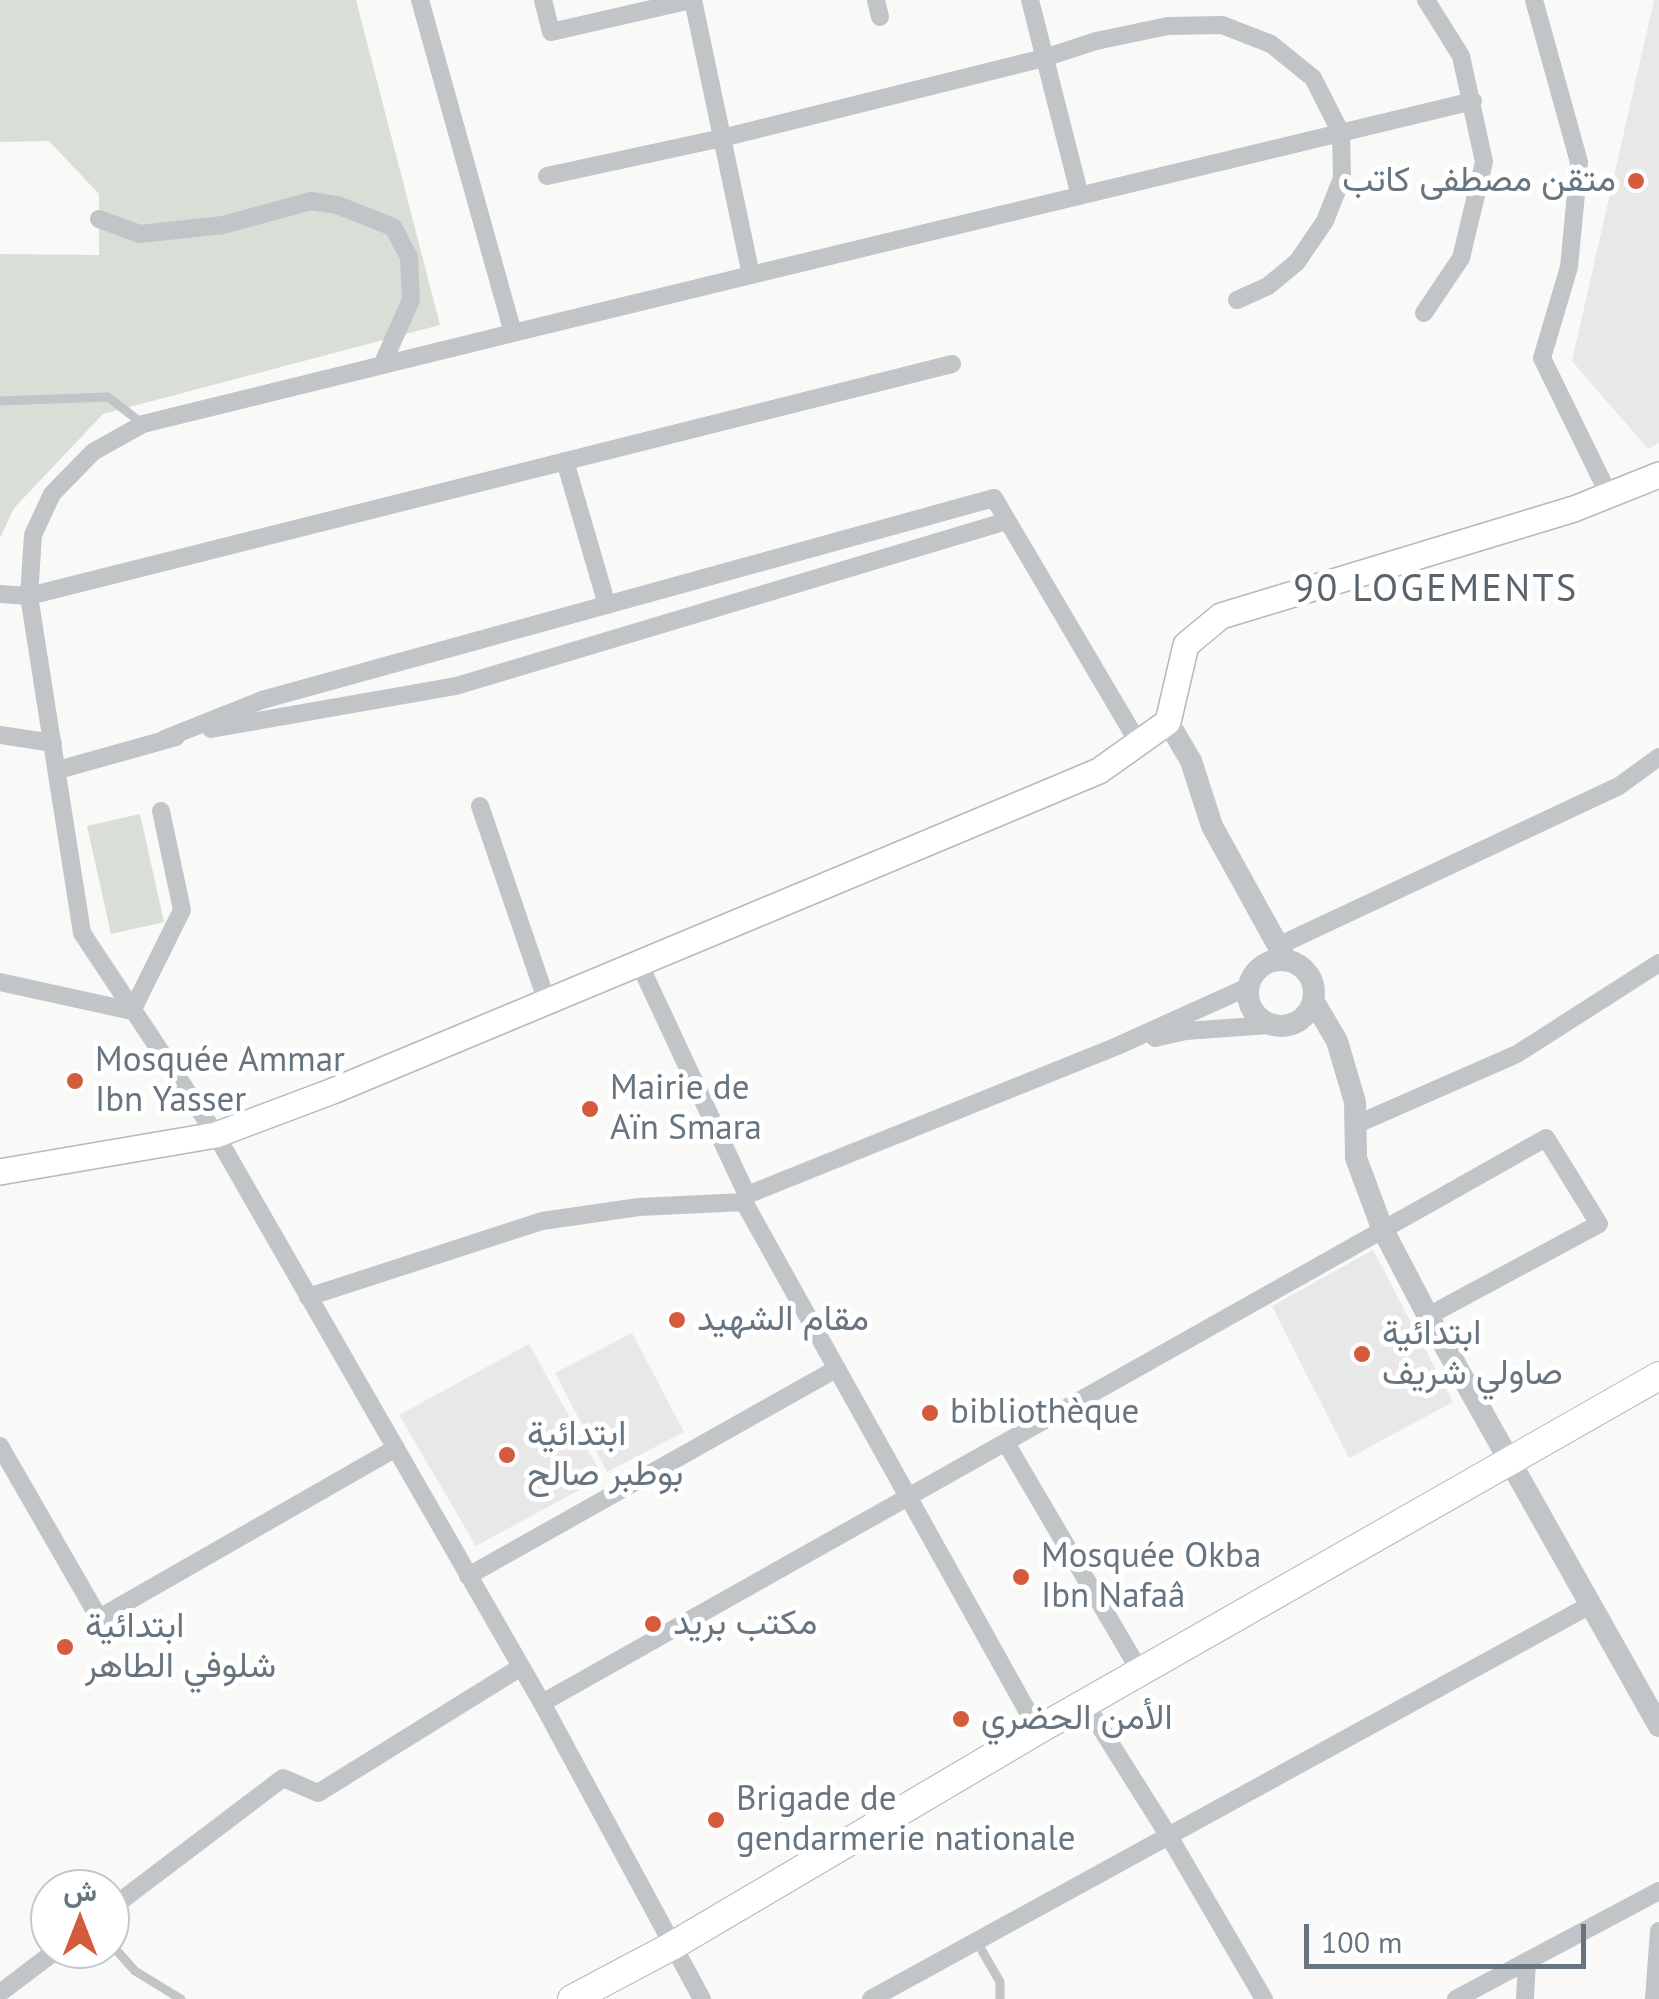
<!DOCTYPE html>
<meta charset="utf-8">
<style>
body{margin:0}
#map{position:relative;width:1659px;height:1999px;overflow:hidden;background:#f9f9f7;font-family:"PT Sans",Vazirmatn,sans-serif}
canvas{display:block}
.north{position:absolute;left:30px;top:1869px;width:100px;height:100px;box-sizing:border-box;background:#fff;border:2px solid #c2c8cc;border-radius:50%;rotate:0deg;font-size:28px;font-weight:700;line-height:40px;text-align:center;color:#66757f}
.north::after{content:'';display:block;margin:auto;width:35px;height:45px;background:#d45c3c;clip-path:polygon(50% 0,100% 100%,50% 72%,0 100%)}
.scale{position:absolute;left:1304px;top:1924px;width:282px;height:45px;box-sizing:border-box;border:5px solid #66757f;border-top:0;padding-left:12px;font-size:30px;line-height:35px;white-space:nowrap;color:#66757f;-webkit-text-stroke:8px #fff;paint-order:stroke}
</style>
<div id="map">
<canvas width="1659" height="1999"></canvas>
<div class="north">ش</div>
<div class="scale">100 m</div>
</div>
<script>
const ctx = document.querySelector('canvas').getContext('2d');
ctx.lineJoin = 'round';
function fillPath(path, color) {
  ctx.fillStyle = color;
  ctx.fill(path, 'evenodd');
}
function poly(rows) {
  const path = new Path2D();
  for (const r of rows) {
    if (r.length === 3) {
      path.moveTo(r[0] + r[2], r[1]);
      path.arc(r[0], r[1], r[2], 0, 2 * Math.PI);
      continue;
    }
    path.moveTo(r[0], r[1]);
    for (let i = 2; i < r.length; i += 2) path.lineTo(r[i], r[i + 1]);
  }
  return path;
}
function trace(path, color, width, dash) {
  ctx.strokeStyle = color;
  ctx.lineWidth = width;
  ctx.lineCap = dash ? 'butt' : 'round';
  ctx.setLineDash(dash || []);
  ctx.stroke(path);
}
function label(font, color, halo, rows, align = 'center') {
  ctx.font = font + ' "PT Sans",Vazirmatn,sans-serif';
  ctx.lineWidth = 10;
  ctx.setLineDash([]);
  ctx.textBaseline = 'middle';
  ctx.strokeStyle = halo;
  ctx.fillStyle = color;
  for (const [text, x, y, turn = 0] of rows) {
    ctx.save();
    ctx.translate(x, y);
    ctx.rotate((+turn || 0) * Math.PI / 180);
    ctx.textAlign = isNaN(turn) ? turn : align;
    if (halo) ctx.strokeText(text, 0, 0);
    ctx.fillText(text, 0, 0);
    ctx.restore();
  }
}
const built = poly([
 [1654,0,1659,0,1659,443,1648,449,1572,361],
 [1373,1250,1453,1402,1349,1458,1272,1306],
 [632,1333,684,1432,607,1472,555,1373],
 [529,1344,603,1477,476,1546,399,1415]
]);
const green = poly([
 [0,0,356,0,440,325,103,414,14,508,0,538,0,254,99,255,99,194,49,141,0,142],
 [140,814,164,922,111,934,87,826]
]);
const service = poly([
 [0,401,108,397,143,424],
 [977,1942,1000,1982,1000,1999],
 [110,1943,135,1971,181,1999]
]);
const minor = poly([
 [420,0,513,333,751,275,693,0],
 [543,0,551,32,691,0],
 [876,0,880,17],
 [1030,0,1080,196],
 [1534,0,1579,162,1569,267,1542,358,1609,495],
 [547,176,722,138,1044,58,1096,41,1168,26,1222,25,1271,44,1313,78,1341,133,1342,178,1325,221,1297,262,1268,286,1237,300],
 [99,219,140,234,223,225,311,201,337,205,393,227,409,257,411,300,382,365],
 [751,275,1473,101],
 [1424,313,1461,258,1484,162,1461,56,1426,0],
 [513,333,143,424,93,452,52,494,33,535,29,596,82,933,216,1135,542,1703,702,1999],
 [565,461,607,605],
 [0,594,29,596,952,364],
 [211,729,456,686,1007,521],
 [0,735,53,743],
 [164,739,262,700,994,498,1139,744],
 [58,770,176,737],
 [480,806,547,1002],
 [1278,946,1619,786,1659,757],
 [639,963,747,1195,744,1202,1038,1730],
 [0,982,132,1011,182,910,161,811],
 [1155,1038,1186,1031,1269,1025],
 [1355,1125,1517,1054,1659,963],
 [747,1195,1115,1047,1248,987],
 [308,1297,542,1221,639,1207,744,1202],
 [1006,1443,1141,1673],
 [0,1446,99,1618,396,1448],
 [468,1576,836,1369],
 [542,1703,1546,1138,1599,1224,1428,1316],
 [1085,1703,1170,1838,1264,1999],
 [110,1909,283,1778,318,1793,521,1667],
 [0,1993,58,1949],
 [871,1999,1592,1604],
 [1456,1999,1659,1891],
 [1525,1999,1527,1961],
 [1654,1999,1659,1931]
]);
const tertiary = poly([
 [1168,722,1191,761,1212,826,1286,960],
 [1281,993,33],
 [1314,1002,1337,1041,1355,1102,1356,1158,1382,1228,1428,1316,1659,1726]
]);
const secondary = poly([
 [0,1172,216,1135,333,1091,889,859,1099,771,1168,722,1186,645,1221,616,1574,509,1659,475]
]);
const primary = poly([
 [572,1999,672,1946,1038,1730,1659,1376]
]);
const markers = [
 [1636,181,10,"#d45c3c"],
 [75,1081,10,"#d45c3c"],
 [590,1109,10,"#d45c3c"],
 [677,1320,10,"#d45c3c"],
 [1362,1354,10,"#d45c3c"],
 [930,1413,10,"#d45c3c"],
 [507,1455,10,"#d45c3c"],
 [1021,1577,10,"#d45c3c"],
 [653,1624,10,"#d45c3c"],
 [65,1647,10,"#d45c3c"],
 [961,1719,10,"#d45c3c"],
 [716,1820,10,"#d45c3c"]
];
const poiNames = [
 ["متقن مصطفى كاتب",1616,181,"right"],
 ["Mosquée Ammar",95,1061],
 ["Ibn Yasser",95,1101],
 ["Mairie de",610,1089],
 ["Aïn Smara",610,1129],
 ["مقام الشهيد",697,1320],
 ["ابتدائية",1382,1334],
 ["صاولي شريف",1382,1374],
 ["bibliothèque",950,1413],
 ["ابتدائية",527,1435],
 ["بوطبر صالح",527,1475],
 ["Mosquée Okba",1041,1557],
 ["Ibn Nafaâ",1041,1597],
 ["مكتب بريد",673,1624],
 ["ابتدائية",85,1627],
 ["شلوفي الطاهر",85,1667],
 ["الأمن الحضري",981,1719],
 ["Brigade de",736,1800],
 ["gendarmerie nationale",736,1840]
];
const neighbourhoodNames = [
 ["90 LOGEMENTS",1436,590]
];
fillPath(built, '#e7e8e7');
fillPath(green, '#d9ded6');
trace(secondary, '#b3b9bd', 28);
trace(primary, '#b4b9bc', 30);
trace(service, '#c1c5c8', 9);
trace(minor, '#c1c5c8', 18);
trace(tertiary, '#c1c5c8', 22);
trace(secondary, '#fff', 25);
trace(primary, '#fff', 28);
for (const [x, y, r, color] of markers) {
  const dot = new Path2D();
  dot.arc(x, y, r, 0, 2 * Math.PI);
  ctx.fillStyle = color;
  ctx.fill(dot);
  trace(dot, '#fff', 4);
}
label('35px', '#66757f', '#fff', poiNames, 'left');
ctx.letterSpacing = '2.5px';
label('38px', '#58636b', '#fff', neighbourhoodNames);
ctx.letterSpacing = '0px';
</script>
